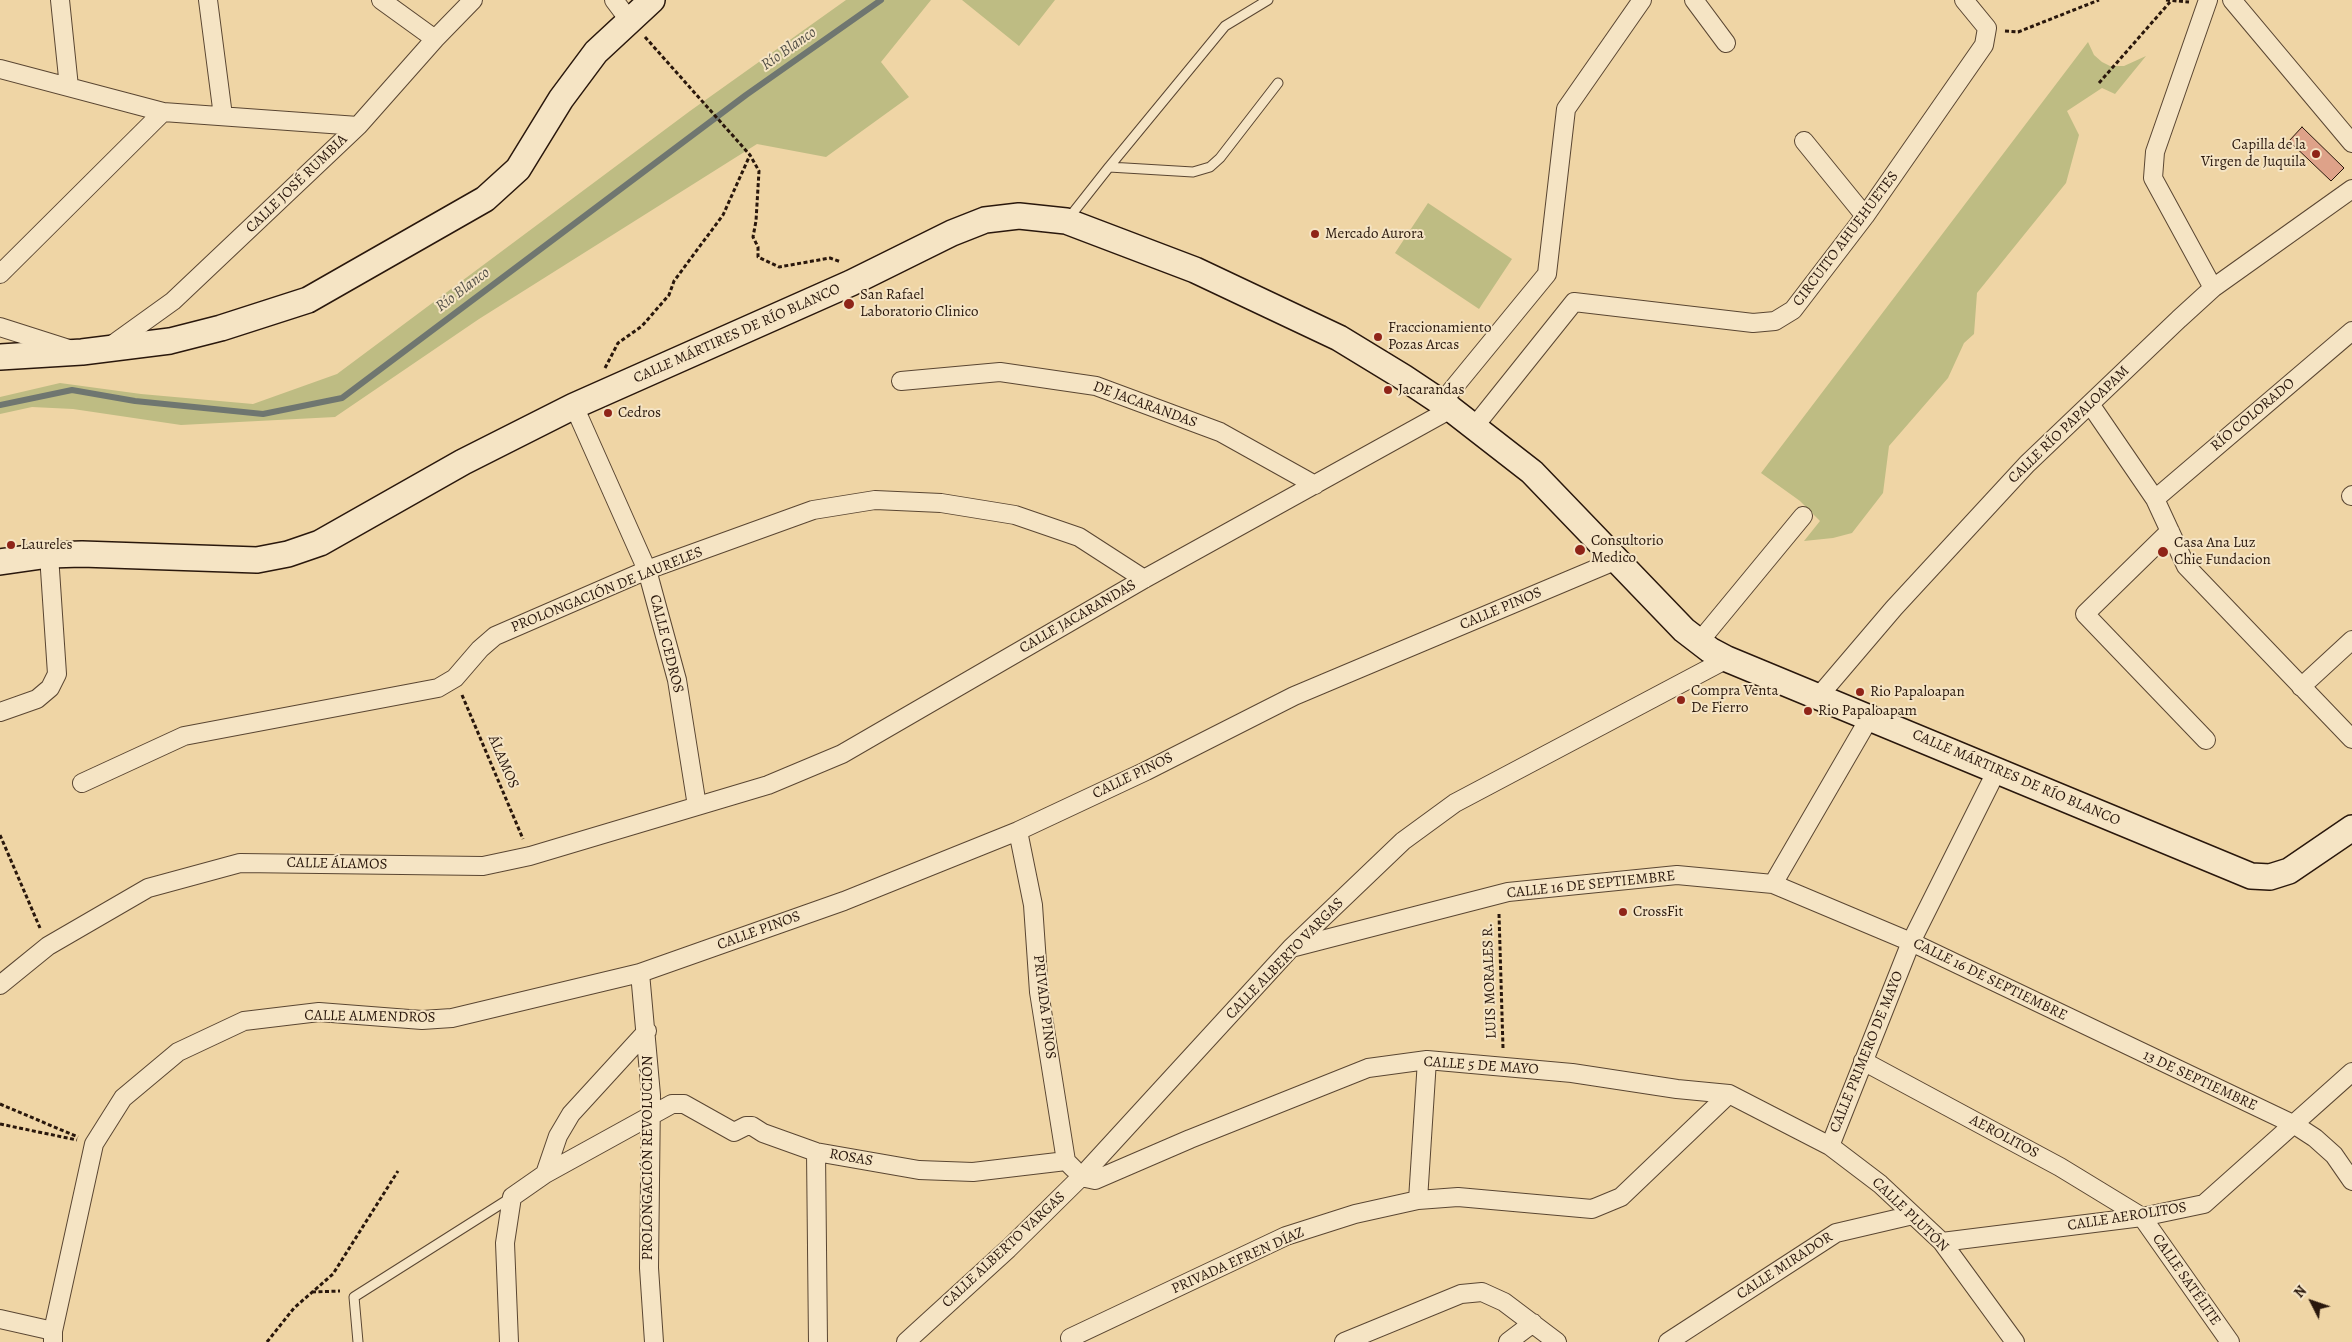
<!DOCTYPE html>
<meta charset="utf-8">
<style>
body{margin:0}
#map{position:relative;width:2352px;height:1342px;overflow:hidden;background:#efd5a5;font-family:Alegreya,serif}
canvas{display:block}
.north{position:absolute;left:2287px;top:1277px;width:50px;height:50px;-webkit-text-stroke:4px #f5e4c4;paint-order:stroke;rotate:311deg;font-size:14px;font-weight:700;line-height:20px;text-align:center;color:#29170c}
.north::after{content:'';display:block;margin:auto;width:18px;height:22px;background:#29170c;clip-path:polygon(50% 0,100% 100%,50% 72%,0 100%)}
</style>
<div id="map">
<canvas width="2352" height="1342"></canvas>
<div class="north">N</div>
</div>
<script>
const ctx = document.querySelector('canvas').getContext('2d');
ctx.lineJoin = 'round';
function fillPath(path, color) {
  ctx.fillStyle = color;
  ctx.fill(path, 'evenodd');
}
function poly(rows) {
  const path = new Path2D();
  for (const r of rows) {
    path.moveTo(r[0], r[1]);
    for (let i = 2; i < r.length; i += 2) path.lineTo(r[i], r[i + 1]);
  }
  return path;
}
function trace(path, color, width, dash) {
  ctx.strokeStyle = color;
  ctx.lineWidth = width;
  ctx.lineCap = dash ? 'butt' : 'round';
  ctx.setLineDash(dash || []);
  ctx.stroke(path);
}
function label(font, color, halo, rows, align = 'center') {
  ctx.font = font + ' Alegreya,serif';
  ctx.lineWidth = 4;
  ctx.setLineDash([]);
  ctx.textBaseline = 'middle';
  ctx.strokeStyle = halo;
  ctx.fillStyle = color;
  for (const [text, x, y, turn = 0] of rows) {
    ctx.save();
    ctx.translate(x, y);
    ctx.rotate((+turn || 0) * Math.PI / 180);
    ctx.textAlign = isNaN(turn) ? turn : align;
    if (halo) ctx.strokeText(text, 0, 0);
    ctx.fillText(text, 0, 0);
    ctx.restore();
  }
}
const green = poly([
 [846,0,931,0,881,62,909,97,826,157,757,144,479,319,335,417,181,425,73,409,32,407,0,414,0,397,60,383,141,394,253,404,337,374,690,111],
 [962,0,1055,0,1019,46],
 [2088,42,2094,55,2102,62,2110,66,2124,66,2146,56,2115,94,2102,88,2067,111,2079,135,2066,183,1977,293,1974,334,1964,343,1948,378,1889,446,1883,493,1852,533,1833,538,1804,541,1820,521,1800,501,1761,473],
 [1428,203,1512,259,1479,309,1395,253]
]);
const stream = poly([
 [0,405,72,390,135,401,263,414,342,398,746,95,881,0]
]);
const building = poly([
 [2302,127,2344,168,2331,181,2289,141,2302,127]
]);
const path = poly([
 [2166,0,2189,2],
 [2005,31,2018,32,2099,0],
 [645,37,750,155,759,171,756,221,753,237,758,247,758,257,779,267,830,258,841,262],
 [2099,83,2170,2],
 [605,368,618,343,642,326,669,295,674,281,723,215,750,155],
 [462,695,523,839],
 [0,835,40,928],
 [1499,914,1503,1048],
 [0,1104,78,1137],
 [0,1124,77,1140],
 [312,1292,340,1291],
 [267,1342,294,1308,333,1274,398,1171]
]);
const lane = poly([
 [1109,167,1225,26,1268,0],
 [1068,219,1109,167,1193,172,1210,167,1220,158,1278,83],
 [358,1342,354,1297,512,1197]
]);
const street = poly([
 [60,0,69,87],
 [208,0,223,116],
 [381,0,435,39],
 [614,0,629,20],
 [1694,0,1726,43],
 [2208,0,2155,152,2153,178,2213,288],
 [2232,0,2352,143],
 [0,69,163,112,358,126],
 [1804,141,1865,216],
 [0,274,163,112],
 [0,327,69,349],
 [109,347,173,301,358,126,435,39,473,0],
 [901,381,1000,372,1096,386,1220,432,1315,485],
 [1442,402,1547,274,1566,109,1642,0],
 [2090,404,2155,499,2186,566,2352,739],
 [574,406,647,570,677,680,697,806],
 [1474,427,1574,302,1753,323,1775,321,1793,310,1865,216,1984,45,1987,28,1964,0],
 [2351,496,2352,495],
 [2155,499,2352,331],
 [2170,531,2085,614,2206,740],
 [1699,642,1803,516],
 [2301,687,2352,640],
 [1819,696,1894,608,2027,464,2179,319,2213,288,2352,189],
 [0,712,37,699,50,688,57,674,49,555],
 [82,783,184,736,438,688,455,678,480,649,495,636,647,570,813,510,875,500,941,503,1015,515,1079,537,1144,579],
 [1018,831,1033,905,1039,992,1066,1161,1074,1169],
 [1773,884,1870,717],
 [1291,948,1508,892,1677,875,1773,884,1911,942,2295,1125,2315,1138,2334,1155,2352,1181],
 [640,973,651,1095,649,1268,654,1342],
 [0,985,48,946,148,888,240,863,483,866,530,856,768,785,842,754,1144,579,1451,409],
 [1863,1061,2060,1167,2142,1217,2230,1342],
 [1830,1146,1911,942,1997,770],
 [816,1152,818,1342],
 [545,1174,558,1136,571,1114,647,1031],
 [1081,1177,1095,1180,1190,1139,1368,1068,1427,1060,1572,1073,1677,1089,1729,1094,1830,1146,1880,1184,1942,1242,2015,1342],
 [1418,1200,1427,1060],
 [1942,1242,2142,1217,2204,1204,2352,1072],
 [0,1319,53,1331],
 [1070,1338,1286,1236,1355,1214,1418,1200,1458,1197,1592,1209,1621,1197,1729,1094],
 [53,1342,53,1331,94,1144,123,1098,178,1052,244,1021,319,1012,422,1020,452,1018,640,973,844,901,1018,831,1146,771,1294,696,1617,560],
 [509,1342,505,1243,512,1197,545,1174,672,1104,684,1104,734,1132,746,1126,752,1126,763,1133,816,1152,919,1170,973,1172,1066,1161],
 [906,1342,1008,1249,1081,1177,1291,948,1403,841,1455,803,1727,659],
 [1344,1342,1461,1294,1482,1292,1504,1302,1557,1342],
 [1508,1342,1533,1323],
 [1668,1342,1836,1233,1913,1215]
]);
const secondary = poly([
 [0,357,82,352,170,341,221,328,308,300,485,199,518,169,561,99,596,52,652,0],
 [0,562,49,555,82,554,257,560,288,554,320,543,463,462,574,406,851,283,952,233,985,220,1019,216,1066,221,1195,270,1339,338,1403,377,1451,409,1532,472,1684,630,1710,650,1727,659,2251,876,2270,877,2289,871,2352,828]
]);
const markers = [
 [2316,154,5,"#8f2418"],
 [1315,234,5,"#8f2418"],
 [849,304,6,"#8f2418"],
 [1378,337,5,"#8f2418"],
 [1388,390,5,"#8f2418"],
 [608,413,5,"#8f2418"],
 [11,545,5,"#8f2418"],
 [1580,550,6,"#8f2418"],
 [2163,552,6,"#8f2418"],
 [1860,692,5,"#8f2418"],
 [1681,700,5,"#8f2418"],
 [1808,711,5,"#8f2418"],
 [1623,912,5,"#8f2418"]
];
const poiNames = [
 ["Capilla de la",2306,145,"right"],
 ["Virgen de Juquila",2306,162,"right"],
 ["Mercado Aurora",1325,234],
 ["San Rafael",860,295],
 ["Laboratorio Clinico",860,312],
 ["Fraccionamiento",1388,328],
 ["Pozas Arcas",1388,345],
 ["Jacarandas",1398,390],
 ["Cedros",618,413],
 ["Consultorio",1591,541],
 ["Medico",1591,558],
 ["Casa Ana Luz",2174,543],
 ["Chie Fundacion",2174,560],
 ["Laureles",21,545],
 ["Compra Venta",1691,691],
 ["De Fierro",1691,708],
 ["Rio Papaloapan",1870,692],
 ["Rio Papaloapam",1818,711],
 ["CrossFit",1633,912]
];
const streetNames = [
 ["CALLE JOSÉ RUMBIA",297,184,-44],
 ["CIRCUITO AHUEHUETES",1846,239,-53],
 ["CALLE MÁRTIRES DE RÍO BLANCO",737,334,-24],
 ["DE JACARANDAS",1145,405,20],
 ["RÍO COLORADO",2253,415,-40],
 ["CALLE RÍO PAPALOAPAM",2069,425,-44],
 ["PROLONGACIÓN DE LAURELES",607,590,-22],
 ["CALLE PINOS",1501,609,-23],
 ["CALLE JACARANDAS",1078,617,-30],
 ["CALLE CEDROS",666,644,76],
 ["ÁLAMOS",503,762,67],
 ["CALLE PINOS",1133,776,-26],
 ["CALLE MÁRTIRES DE RÍO BLANCO",2016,778,23],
 ["CALLE ÁLAMOS",337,864,1],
 ["CALLE 16 DE SEPTIEMBRE",1591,885,-6],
 ["CALLE PINOS",759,931,-20],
 ["CALLE ALBERTO VARGAS",1285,959,-46],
 ["CALLE 16 DE SEPTIEMBRE",1990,980,26],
 ["LUIS MORALES R.",1490,981,-92],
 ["PRIVADA PINOS",1044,1007,83],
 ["CALLE ALMENDROS",370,1017,1],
 ["CALLE PRIMERO DE MAYO",1867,1052,-68],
 ["CALLE 5 DE MAYO",1481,1066,4],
 ["13 DE SEPTIEMBRE",2200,1081,25],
 ["AEROLITOS",2004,1137,28],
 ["PROLONGACIÓN REVOLUCIÓN",648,1158,-90],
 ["ROSAS",851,1158,10],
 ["CALLE PLUTÓN",1910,1215,44],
 ["CALLE AEROLITOS",2127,1217,-9],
 ["CALLE ALBERTO VARGAS",1004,1250,-43],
 ["PRIVADA EFREN DÍAZ",1238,1261,-24],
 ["CALLE MIRADOR",1785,1266,-33],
 ["CALLE SATÉLITE",2186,1280,55]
];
const waterNames = [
 ["Río Blanco",789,49,-35],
 ["Río Blanco",463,290,-37]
];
fillPath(green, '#bebc83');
trace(stream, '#6f7670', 6);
fillPath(building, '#dea289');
trace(building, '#29170c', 1);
trace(lane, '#5a4632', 11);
trace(street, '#5a4632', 20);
trace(secondary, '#29170c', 28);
trace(path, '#29170c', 3, [4, 2.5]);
trace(lane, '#f5e4c4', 9);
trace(street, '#f5e4c4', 18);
trace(secondary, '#f5e4c4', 25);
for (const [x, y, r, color] of markers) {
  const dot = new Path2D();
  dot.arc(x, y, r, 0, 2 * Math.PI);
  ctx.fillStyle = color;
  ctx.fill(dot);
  trace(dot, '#f5e4c4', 2);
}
label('15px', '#29170c', '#f5e4c4', poiNames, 'left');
label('15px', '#29170c', '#f5e4c4', streetNames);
label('italic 16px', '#524f46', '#f5e4c4', waterNames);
</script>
